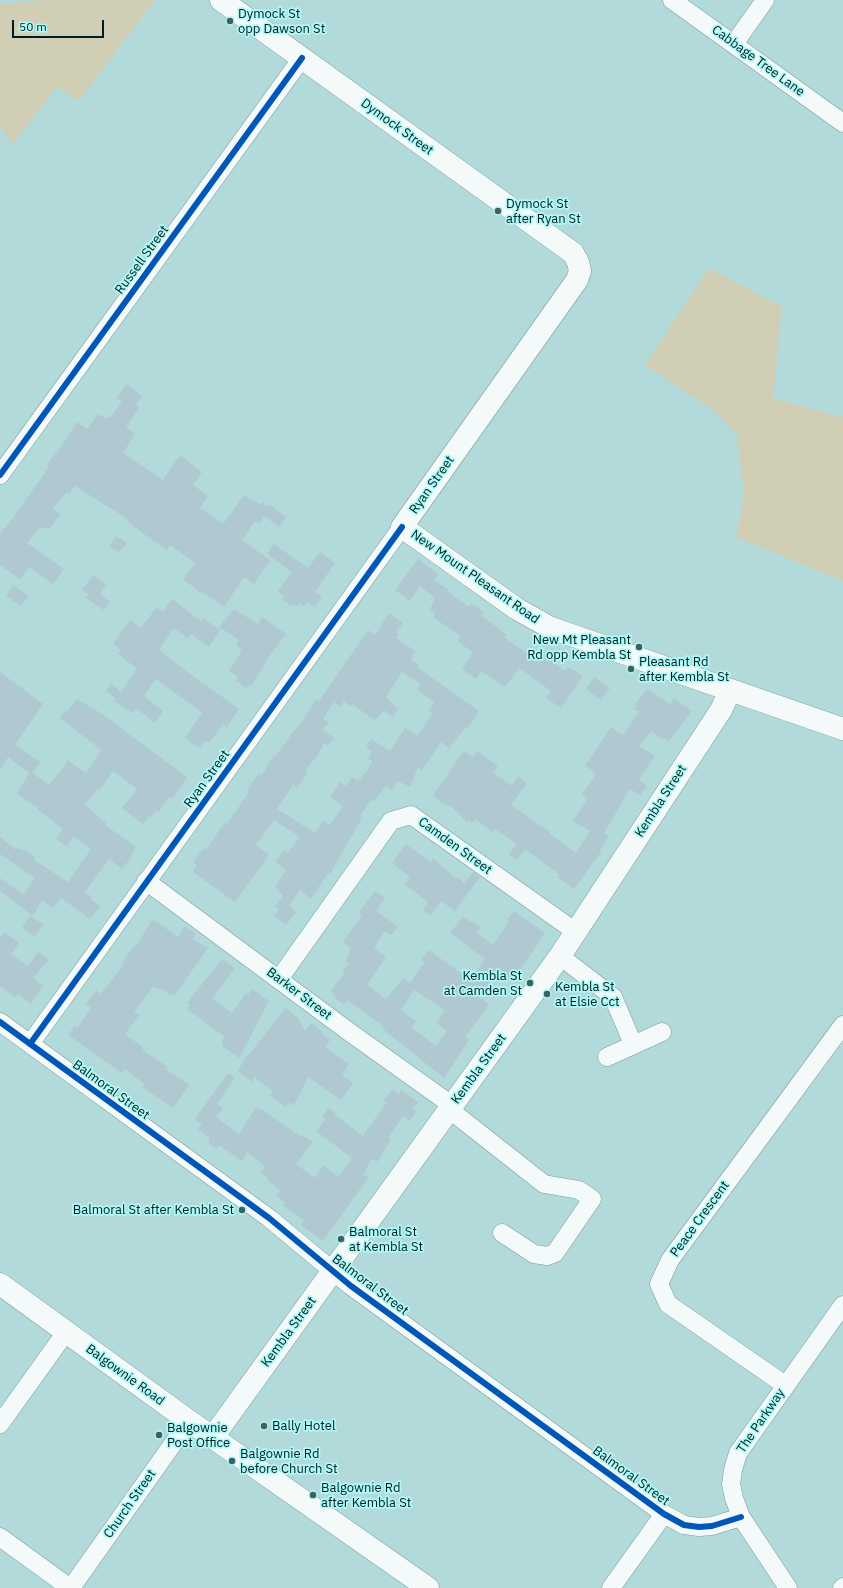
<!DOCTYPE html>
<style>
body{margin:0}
#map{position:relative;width:843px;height:1588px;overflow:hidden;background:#b3dada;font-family:"IBM Plex Sans",sans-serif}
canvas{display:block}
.scale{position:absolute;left:12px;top:20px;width:92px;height:18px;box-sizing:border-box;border:2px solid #001e1e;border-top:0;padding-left:5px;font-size:12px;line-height:14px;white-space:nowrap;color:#001e1e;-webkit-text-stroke:3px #aff9f8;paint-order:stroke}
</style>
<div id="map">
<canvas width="843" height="1588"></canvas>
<div class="scale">50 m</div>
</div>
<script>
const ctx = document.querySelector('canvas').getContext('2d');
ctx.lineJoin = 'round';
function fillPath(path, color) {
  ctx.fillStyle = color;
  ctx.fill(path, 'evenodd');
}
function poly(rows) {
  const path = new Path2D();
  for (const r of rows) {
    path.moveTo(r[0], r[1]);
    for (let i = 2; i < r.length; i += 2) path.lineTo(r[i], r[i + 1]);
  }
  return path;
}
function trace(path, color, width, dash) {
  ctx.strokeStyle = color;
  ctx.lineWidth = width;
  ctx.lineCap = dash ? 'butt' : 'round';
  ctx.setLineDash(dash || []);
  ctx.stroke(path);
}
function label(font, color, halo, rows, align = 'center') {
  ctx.font = font + ' "IBM Plex Sans",sans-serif';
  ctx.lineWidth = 3.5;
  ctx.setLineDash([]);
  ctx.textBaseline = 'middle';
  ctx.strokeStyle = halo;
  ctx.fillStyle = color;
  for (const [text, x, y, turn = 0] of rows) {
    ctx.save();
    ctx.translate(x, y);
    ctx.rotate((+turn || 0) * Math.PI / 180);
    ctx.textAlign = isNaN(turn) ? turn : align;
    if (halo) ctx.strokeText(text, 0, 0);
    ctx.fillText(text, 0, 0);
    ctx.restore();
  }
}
const green = poly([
 [43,0,155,0,79,101,57,87,13,144,0,127,0,4],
 [709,268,782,307,773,399,843,417,843,581,736,537,744,496,737,435,716,412,645,365]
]);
const building = poly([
 [126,384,142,396,136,405,139,408,126,427,135,434,123,453,163,480,180,455,202,472,193,485,208,496,200,508,223,524,244,495,261,505,262,502,268,507,269,504,286,517,279,527,264,516,259,524,255,521,242,540,270,560,254,584,244,577,224,607,202,592,201,593,183,579,195,563,170,545,167,551,128,522,129,520,75,486,69,494,66,492,53,509,60,514,50,529,40,527,27,543,64,569,53,584,29,567,20,579,0,565,0,534,4,528,5,529,49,467,47,466,50,460,61,447,77,422,87,429,98,414,106,419,108,416,110,418,122,402,117,398],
 [116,536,127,543,119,552,109,546],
 [274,544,308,568,320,552,335,563,315,592,322,597,315,607,308,602,303,606,300,603,297,606,293,604,292,606,282,599,284,597,278,591,292,572,267,554],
 [418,559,438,574,434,580,449,590,447,591,469,607,471,603,484,613,482,616,507,635,505,638,534,658,539,651,565,671,568,667,583,676,561,708,546,698,551,691,519,668,505,687,481,671,476,679,462,669,473,653,458,641,461,637,433,617,435,613,430,609,435,598,420,586,410,601,395,590],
 [93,575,106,584,100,594,110,602,104,610,86,598,89,594,82,590],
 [13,585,29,596,21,606,6,596],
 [172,599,201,621,203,618,220,630,209,647,191,634,188,639,174,628,159,650,202,683,202,682,239,709,227,727,223,724,209,743,205,741,199,748,185,738,202,713,156,679,144,696,163,711,155,723,136,708,133,713,126,709,114,701,116,699,106,691,111,683,121,692,137,669,118,654,121,650,113,644,130,620,141,628,156,608,163,612],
 [234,609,258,624,262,617,286,634,265,662,266,663,251,686,249,685,246,688,236,681,238,677,229,671,242,650,236,645,239,640,219,627],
 [389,613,403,623,396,632,399,634,396,638,415,651,411,660,419,665,417,667,479,711,468,728,466,727,449,748,441,742,422,770,418,767,410,787,398,781,392,790,386,786,374,801,371,800,360,816,362,818,330,874,328,873,311,899,300,890,289,906,296,912,286,925,274,916,279,909,275,907,283,896,275,887,286,870,275,862,284,850,288,853,300,837,274,820,256,845,269,855,235,902,193,872,197,865,193,862,204,848,206,850,224,823,227,824,249,792,247,790,259,773,262,775,274,755,276,756,293,732,297,727,298,728,316,699,319,701,368,630,375,635],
 [402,672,421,685,417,690,434,702,428,711,432,714,417,736,405,728,390,751,371,739,366,747,372,751,368,758,372,761,368,770,358,781,352,777,346,786,340,782,330,797,343,806,330,825,323,821,315,833,277,809,293,785,297,788,308,772,305,770,318,755,324,743,328,746,334,738,323,730,328,722,323,719,334,702,340,707,344,701,350,706,352,704,375,721,384,710,393,717,398,709,386,697],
 [0,672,43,704,15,745,40,762,33,773,49,785,65,765,67,760,86,773,101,750,60,718,65,711,67,712,77,699,99,712,187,777,172,799,169,797,159,812,156,811,151,817,149,816,143,824,122,808,137,789,113,771,99,791,97,789,85,805,106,823,105,825,136,847,131,854,133,855,122,869,109,859,85,892,92,897,91,899,100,907,90,919,61,898,53,908,42,900,33,916,0,891,0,878,23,895,35,878,0,854,0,837,16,850,18,847,22,851,23,849,36,858,34,860,68,882,91,849,73,836,67,847,56,839,63,829,37,809,38,808,17,794,29,773,8,757,0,770],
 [594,677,610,688,601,700,586,689],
 [647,689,670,704,674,698,692,711,669,741,664,738,663,740,651,731,639,746,655,756,639,780,647,786,640,795,630,789,604,833,608,836,600,851,601,852,574,889,557,877,559,874,525,849,517,860,509,854,517,844,495,829,493,832,475,819,472,823,469,820,467,822,452,807,444,803,443,804,433,795,464,751,473,757,477,751,498,766,493,772,512,786,518,776,527,783,511,805,550,832,549,833,576,853,590,831,573,821,588,799,582,794,596,775,592,773,594,771,585,766,611,727,623,735,639,711,635,709,637,706,635,704],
 [406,844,431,862,433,858,456,879,458,877,464,883,473,872,480,877,455,911,441,901,431,916,423,910,428,902,405,884,410,877,392,863],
 [375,891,385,898,376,911,398,927,391,935,385,931,374,948,386,957,367,985,386,999,403,978,410,983,425,962,421,960,429,950,470,980,485,959,450,933,463,917,480,927,477,933,493,945,509,922,507,920,514,911,545,933,514,980,499,970,479,997,489,1005,465,1037,469,1040,444,1078,383,1029,384,1027,347,1000,344,1005,334,997,335,995,331,991,345,972,343,971,349,963,346,960,351,948,343,942,362,915,359,912],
 [414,990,445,1010,436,1023,447,1031,436,1046,411,1027,416,1021,401,1010],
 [30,916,43,924,35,937,22,928],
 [153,919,178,937,185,926,196,934,193,939,208,948,175,995,172,993,171,996,160,988,158,989,154,986,134,1012,139,1015,125,1034,144,1048,142,1050,168,1067,166,1069,189,1085,173,1108,142,1087,144,1084,125,1069,122,1073,68,1035,75,1025,78,1027,91,1008,86,1004,96,990,101,994,124,964,122,963,134,946,135,947],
 [4,932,19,943,11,954,28,966,38,952,49,960,33,978,43,986,31,1004,18,994,15,997,0,986,0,938],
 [222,959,235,968,212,999,232,1013,246,993,248,995,252,989,269,1001,239,1058,222,1046,223,1043,221,1042,225,1037,187,1009,190,1005,187,1003],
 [286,1008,298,1018,305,1031,311,1023,323,1032,322,1034,330,1040,325,1047,349,1064,342,1075,353,1083,341,1100,308,1077,294,1106,289,1102,286,1107,270,1095,273,1091,254,1077,252,1082,238,1071,246,1056,247,1057],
 [228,1073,235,1078,217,1104,223,1108,216,1117,239,1134,256,1107,259,1109,260,1108,301,1137,302,1135,313,1142,296,1164,315,1178,323,1165,338,1177,352,1158,316,1131,326,1119,322,1116,329,1108,336,1114,335,1115,363,1136,386,1103,383,1101,393,1089,399,1094,401,1090,418,1102,413,1109,416,1112,410,1121,403,1116,388,1138,391,1140,377,1162,372,1159,363,1174,368,1178,323,1241,301,1225,304,1220,283,1205,285,1202,276,1196,280,1190,267,1180,268,1178,261,1172,265,1166,247,1152,242,1161,219,1145,217,1149,208,1142,210,1139,198,1129,202,1124,195,1119]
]);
const minor = poly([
 [672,0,843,123],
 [734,44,765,0],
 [0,475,302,58],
 [146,881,348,1031,453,1106],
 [560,956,613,997,633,1044],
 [279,979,391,821,411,815,576,932],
 [0,1022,269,1218,351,1286,664,1514,684,1525,699,1527,712,1526,741,1517],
 [30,1044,402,527],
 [607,1057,662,1032],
 [450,1110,544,1184,579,1190,592,1199,555,1253,547,1256,534,1254,502,1233],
 [785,1385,668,1304,659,1284,670,1260,843,1025],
 [0,1424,66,1332],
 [0,1537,70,1588],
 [71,1588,189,1421],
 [611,1588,664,1514],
 [788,1588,741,1517,734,1498,731,1484,733,1470,738,1453,843,1305],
 [842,1588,843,1587]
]);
const major = poly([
 [221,0,573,253,578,262,580,271,577,280,402,527,517,609,551,628,843,729],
 [0,1284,189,1421,428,1588],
 [213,1437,560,956,721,710,730,691]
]);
const cycleway = poly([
 [0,475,302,58],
 [0,1022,269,1218,351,1286,664,1514,684,1525,699,1527,712,1526,741,1517],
 [30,1044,402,527]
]);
const markers = [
 [230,21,4,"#3f6060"],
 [498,211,4,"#3f6060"],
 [639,647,4,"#3f6060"],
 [631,669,4,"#3f6060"],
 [530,983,4,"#3f6060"],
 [547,994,4,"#3f6060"],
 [242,1210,4,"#3f6060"],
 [341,1239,4,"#3f6060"],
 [264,1426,4,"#3f6060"],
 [159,1435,4,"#3f6060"],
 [232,1461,4,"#3f6060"],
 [313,1495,4,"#3f6060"]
];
const poiNames = [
 ["Dymock St",238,14],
 ["opp Dawson St",238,29],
 ["Dymock St",506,204],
 ["after Ryan St",506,219],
 ["New Mt Pleasant",631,640,"right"],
 ["Rd opp Kembla St",631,655,"right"],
 ["Pleasant Rd",639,662],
 ["after Kembla St",639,677],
 ["Kembla St",522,976,"right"],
 ["at Camden St",522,991,"right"],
 ["Kembla St",555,987],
 ["at Elsie Cct",555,1002],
 ["Balmoral St after Kembla St",234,1210,"right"],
 ["Balmoral St",349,1232],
 ["at Kembla St",349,1247],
 ["Bally Hotel",272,1426],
 ["Balgownie",167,1428],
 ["Post Office",167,1443],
 ["Balgownie Rd",240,1454],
 ["before Church St",240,1469],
 ["Balgownie Rd",321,1488],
 ["after Kembla St",321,1503]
];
const streetNames = [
 ["Cabbage Tree Lane",758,61,36],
 ["Dymock Street",397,127,36],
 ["Russell Street",142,260,-54],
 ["Ryan Street",432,485,-55],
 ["New Mount Pleasant Road",475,577,35],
 ["Ryan Street",207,779,-54],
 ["Kembla Street",661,801,-57],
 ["Camden Street",455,846,36],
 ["Barker Street",299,994,37],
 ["Kembla Street",479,1069,-54],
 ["Balmoral Street",111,1090,36],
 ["Peace Crescent",700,1219,-54],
 ["Balmoral Street",370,1285,37],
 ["Kembla Street",289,1332,-54],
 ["Balgownie Road",125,1375,36],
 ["The Parkway",761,1421,-56],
 ["Balmoral Street",631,1476,36],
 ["Church Street",130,1504,-55]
];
fillPath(green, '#d0ceb4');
fillPath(building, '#b0c8d0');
trace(minor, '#7a9a9a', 19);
trace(major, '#7a9a9a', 23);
trace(minor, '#f4f9f9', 18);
trace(major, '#f4f9f9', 22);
trace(cycleway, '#0057b8', 6);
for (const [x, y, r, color] of markers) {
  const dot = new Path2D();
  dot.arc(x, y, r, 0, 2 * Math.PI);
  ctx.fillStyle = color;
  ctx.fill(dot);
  trace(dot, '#aff9f8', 1.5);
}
label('13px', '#001e1e', '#aff9f8', poiNames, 'left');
label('13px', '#001e1e', '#aff9f8', streetNames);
</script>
